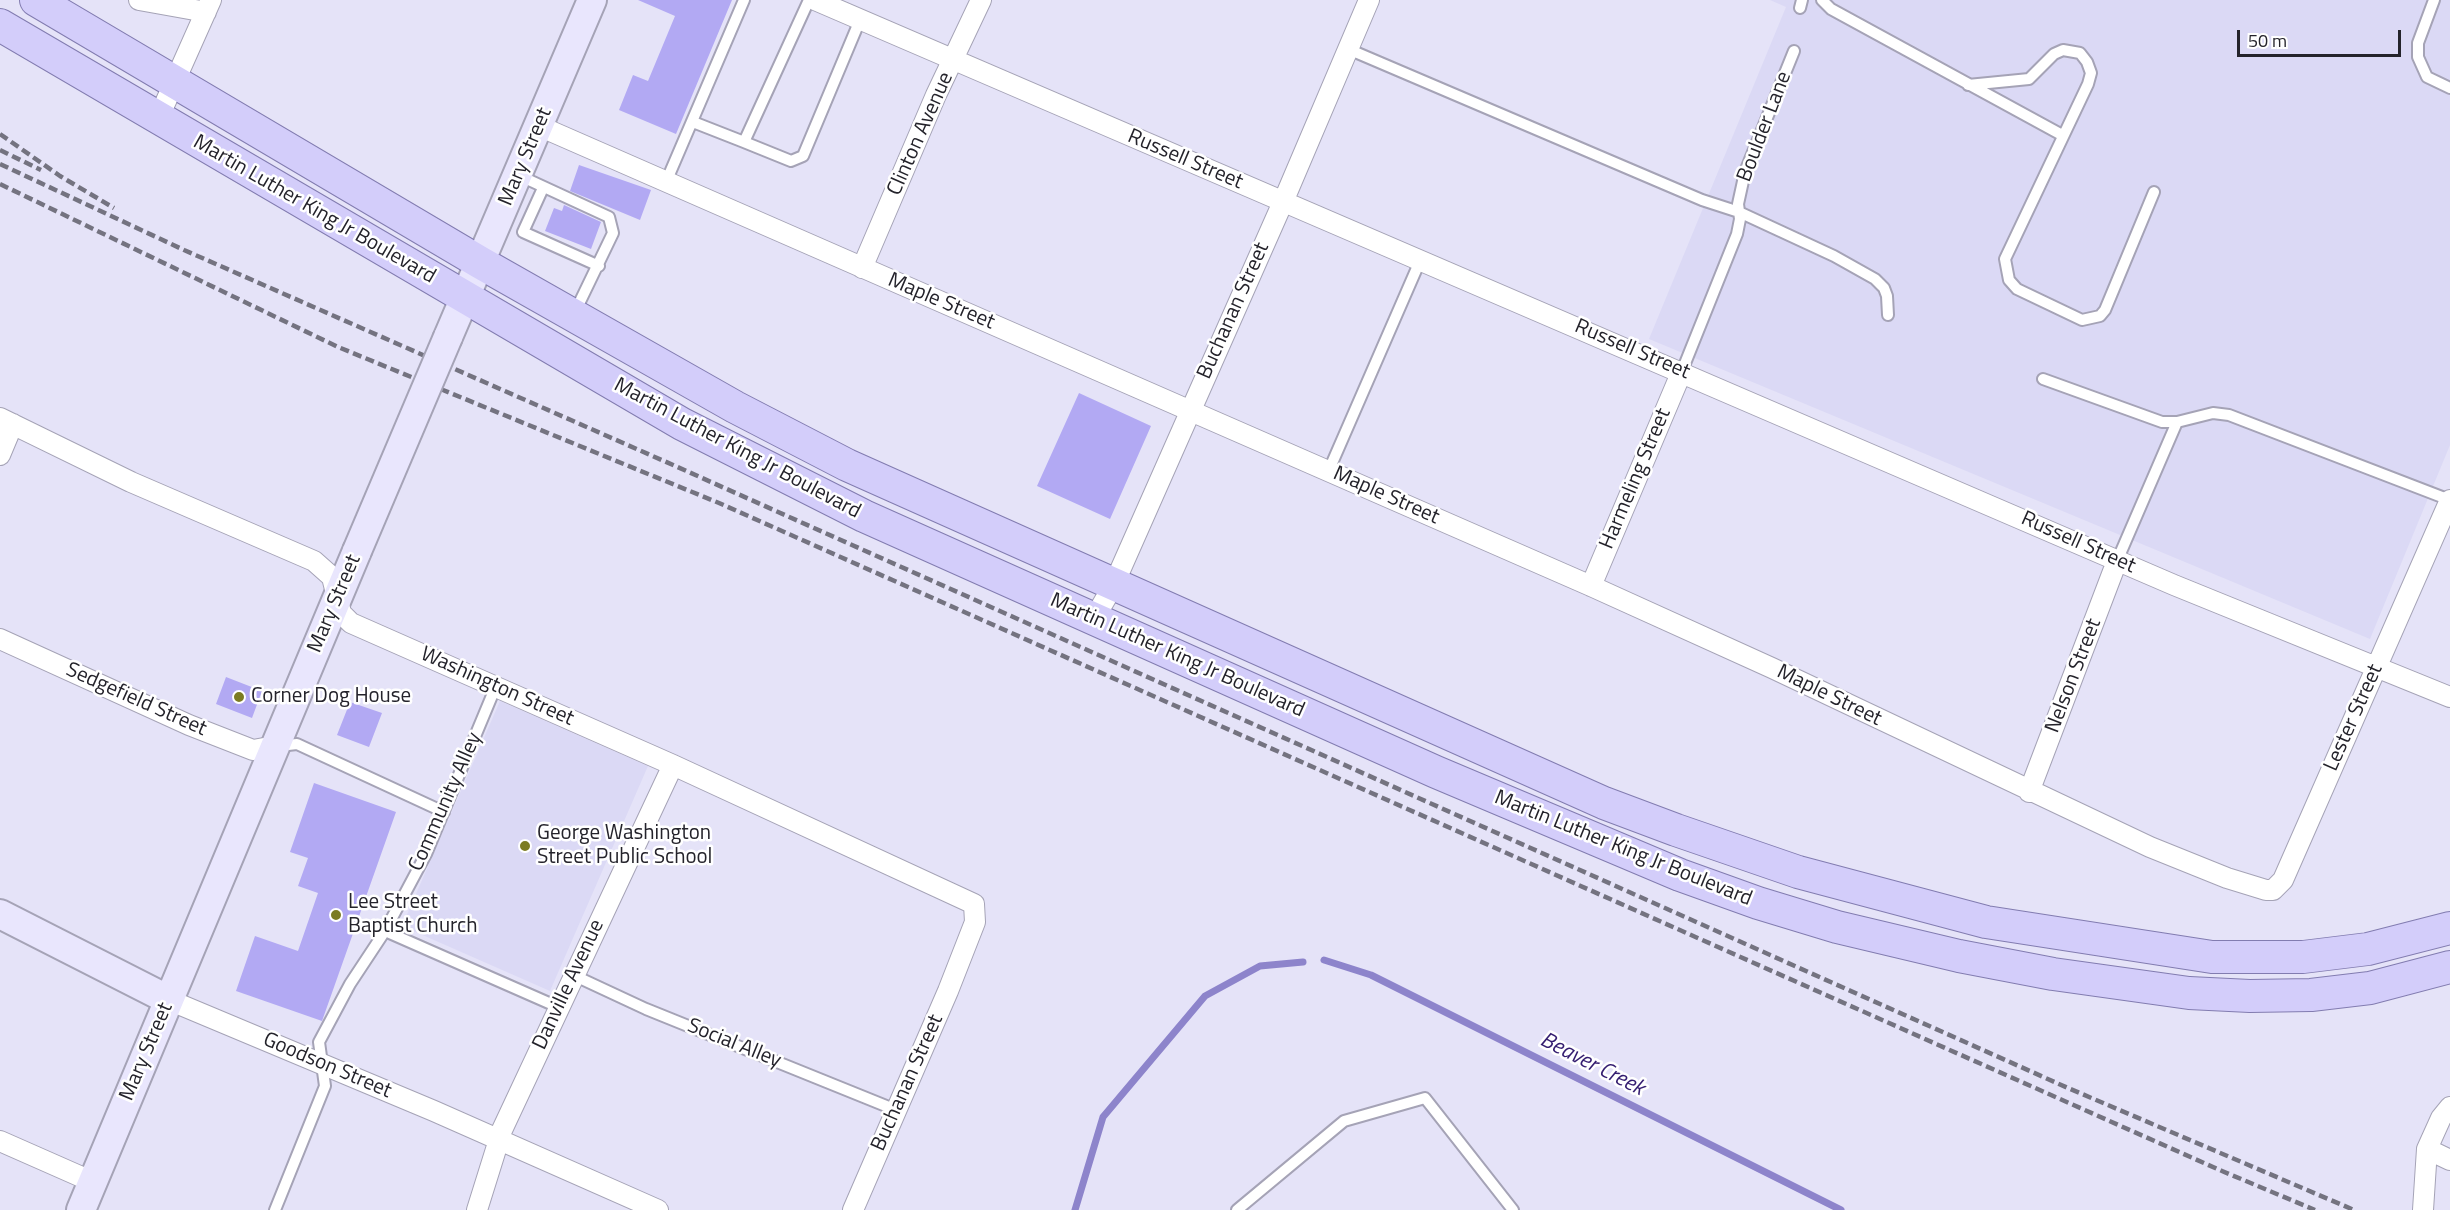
<!DOCTYPE html>
<style>
body{margin:0}
#map{position:relative;width:2450px;height:1210px;overflow:hidden;background:#e5e3f8;font-family:"Titillium Web",sans-serif}
canvas{display:block}
.scale{position:absolute;left:2237px;top:30px;width:164px;height:27px;box-sizing:border-box;border:3px solid #24232b;border-top:0;padding-left:8px;font-size:18px;line-height:21px;white-space:nowrap;color:#24232b;-webkit-text-stroke:4px #fff;paint-order:stroke}
</style>
<div id="map">
<canvas width="2450" height="1210"></canvas>
<div class="scale">50 m</div>
</div>
<script>
const ctx = document.querySelector('canvas').getContext('2d');
ctx.lineJoin = 'round';
function fillPath(path, color) {
  ctx.fillStyle = color;
  ctx.fill(path, 'evenodd');
}
function poly(rows) {
  const path = new Path2D();
  for (const r of rows) {
    path.moveTo(r[0], r[1]);
    for (let i = 2; i < r.length; i += 2) path.lineTo(r[i], r[i + 1]);
  }
  return path;
}
function trace(path, color, width, dash) {
  ctx.strokeStyle = color;
  ctx.lineWidth = width;
  ctx.lineCap = dash ? 'butt' : 'round';
  ctx.setLineDash(dash || []);
  ctx.stroke(path);
}
function label(font, color, halo, rows, align = 'center') {
  ctx.font = font + ' "Titillium Web",sans-serif';
  ctx.lineWidth = 5;
  ctx.setLineDash([]);
  ctx.textBaseline = 'middle';
  ctx.strokeStyle = halo;
  ctx.fillStyle = color;
  for (const [text, x, y, turn = 0] of rows) {
    ctx.save();
    ctx.translate(x, y);
    ctx.rotate((+turn || 0) * Math.PI / 180);
    ctx.textAlign = isNaN(turn) ? turn : align;
    if (halo) ctx.strokeText(text, 0, 0);
    ctx.fillText(text, 0, 0);
    ctx.restore();
  }
}
const built = poly([
 [1770,0,2450,0,2450,445,2370,639,1649,339,1786,7],
 [500,701,648,766,550,991,402,926]
]);
const stream = poly([
 [1324,960,1371,975,1841,1210],
 [1075,1210,1103,1117,1205,996,1260,966,1303,962]
]);
const building = poly([
 [638,0,732,0,676,134,619,110,633,75,648,81,675,16],
 [579,165,651,190,640,220,570,191],
 [564,205,601,222,591,249,545,231,554,208,562,211],
 [1079,393,1151,426,1110,519,1037,486],
 [226,677,262,691,252,718,216,704],
 [350,702,382,713,369,747,337,735],
 [314,783,396,812,322,1021,236,991,255,936,298,951,318,893,298,886,308,858,290,852]
]);
const service = poly([
 [809,0,744,142,791,161,803,156,860,20],
 [1822,0,1831,9,2062,135],
 [2434,0,2418,43,2418,57,2427,77,2450,88],
 [1800,8,1802,0],
 [1348,49,1702,200,1739,212,1834,256,1875,279,1884,288,1887,296,1888,315],
 [1968,85,2029,79,2054,54,2063,50,2080,53,2087,62,2091,73,2088,84,2005,259,2009,280,2017,289,2082,320,2100,316,2105,310,2154,192],
 [693,122,744,142],
 [518,175,609,217,613,233,574,314],
 [666,182,744,0],
 [543,188,523,232,599,266],
 [1682,371,1737,234,1740,219,1738,204,1745,172,1794,51],
 [2043,379,2162,422,2177,422,2213,413,2229,415,2450,500],
 [1329,470,1420,261],
 [2117,561,2177,422],
 [279,746,297,744,444,812],
 [385,931,558,1007],
 [573,975,646,1009,896,1110],
 [275,1210,325,1086,319,1042,350,984,385,931,426,854,496,686],
 [1237,1210,1344,1121,1425,1098,1513,1210]
]);
const minor = poly([
 [139,0,206,12],
 [815,0,2174,585,2450,697],
 [158,119,211,0],
 [539,126,1591,586,1772,668,2150,847,2227,878,2266,890,2273,890,2283,880,2450,500],
 [862,268,936,95,981,0],
 [0,418,131,482,314,561,332,577,341,613,351,623,673,765,974,904,975,922,948,991,853,1210],
 [0,455,13,424],
 [1591,586,1682,371],
 [1094,619,1114,584,1283,202,1369,0],
 [0,639,189,725,253,750,275,746],
 [2029,792,2117,561],
 [169,1000,434,1111,658,1210],
 [0,1141,93,1182],
 [2427,1149,2450,1160],
 [477,1210,502,1130,673,765],
 [2423,1210,2427,1149,2441,1118,2450,1107]
]);
const secondary = poly([
 [448,337,592,0],
 [0,914,169,1000],
 [81,1210,357,551]
]);
const primary = poly([
 [36,0,481,263,735,407,847,465,1604,803,1676,830,1798,872,1986,922,2212,957,2303,957,2368,949,2450,928],
 [0,25,682,424,864,516,1436,772,1680,875,1758,903,1837,927,1959,956,2053,974,2189,993,2250,996,2311,995,2370,988,2450,967]
]);
const rail = poly([
 [0,134,60,176,114,208],
 [0,150,41,170],
 [0,164,184,250,664,461,2068,1088,2354,1210],
 [0,184,338,347,719,503,2222,1171,2315,1210]
]);
const secondaryBridge = poly([
 [357,551,448,337]
]);
const markers = [
 [239,697,6,"#7b7b22"],
 [525,846,6,"#7b7b22"],
 [336,915,6,"#7b7b22"]
];
const streetNames = [
 ["Boulder Lane",1765,127,-69],
 ["Clinton Avenue",921,134,-66],
 ["Mary Street",526,157,-67],
 ["Russell Street",1185,160,23],
 ["Martin Luther King Jr Boulevard",314,210,30],
 ["Maple Street",941,302,23],
 ["Buchanan Street",1234,311,-66],
 ["Russell Street",1632,350,23],
 ["Martin Luther King Jr Boulevard",737,449,28],
 ["Harmeling Street",1636,479,-67],
 ["Maple Street",1386,496,24],
 ["Russell Street",2078,543,24],
 ["Mary Street",335,604,-67],
 ["Martin Luther King Jr Boulevard",1177,656,24],
 ["Nelson Street",2074,676,-69],
 ["Washington Street",497,687,24],
 ["Maple Street",1829,696,26],
 ["Sedgefield Street",136,700,24],
 ["Lester Street",2354,718,-66],
 ["Community Alley",446,802,-66],
 ["Martin Luther King Jr Boulevard",1623,849,22],
 ["Danville Avenue",569,985,-65],
 ["Social Alley",734,1044,22],
 ["Mary Street",147,1052,-67],
 ["Goodson Street",327,1066,23],
 ["Buchanan Street",908,1083,-66]
];
const poiNames = [
 ["Corner Dog House",251,697],
 ["George Washington",537,834],
 ["Street Public School",537,858],
 ["Lee Street",348,903],
 ["Baptist Church",348,927]
];
const waterNames = [
 ["Beaver Creek",1592,1065,27]
];
fillPath(built, '#dbd9f5');
trace(stream, '#8d84cb', 7);
fillPath(building, '#b2a9f3');
trace(service, '#a5a3b6', 14);
trace(minor, '#a5a3b6', 22);
trace(secondary, '#a5a3b6', 32);
trace(primary, '#827cb0', 34);
trace(service, '#fff', 10);
trace(minor, '#fff', 20);
trace(secondary, '#e9e6fd', 28);
trace(primary, '#d3cdfa', 32);
trace(rail, '#747380', 4.5, [9, 4.5]);
trace(secondaryBridge, '#a5a3b6', 32, []);
trace(secondaryBridge, '#e9e6fd', 28);
for (const [x, y, r, color] of markers) {
  const dot = new Path2D();
  dot.arc(x, y, r, 0, 2 * Math.PI);
  ctx.fillStyle = color;
  ctx.fill(dot);
  trace(dot, '#fff', 2);
}
label('21px', '#24232b', '#fff', streetNames);
label('21px', '#24232b', '#fff', poiNames, 'left');
label('italic 22px', '#341d70', '#fff', waterNames);
</script>
